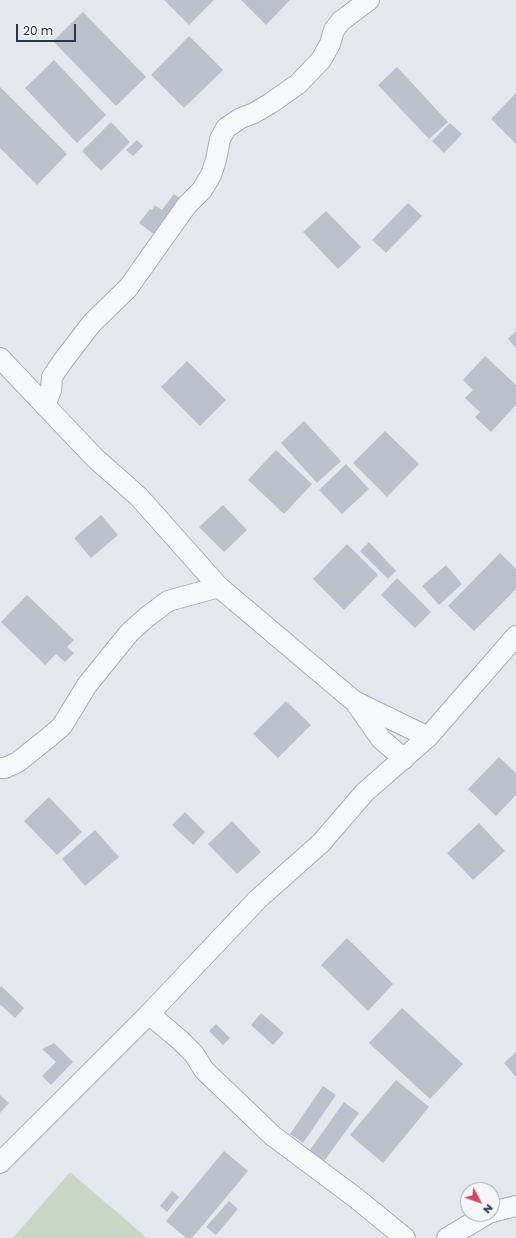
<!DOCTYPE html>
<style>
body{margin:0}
#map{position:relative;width:516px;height:1238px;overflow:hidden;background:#e4e7ec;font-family:Poppins,sans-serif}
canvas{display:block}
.north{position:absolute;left:460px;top:1182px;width:40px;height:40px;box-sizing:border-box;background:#f4f6f9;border:1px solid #a4a8b1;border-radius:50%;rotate:131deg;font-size:11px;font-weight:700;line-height:16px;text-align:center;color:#2b3445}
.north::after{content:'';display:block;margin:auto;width:14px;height:18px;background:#d1495b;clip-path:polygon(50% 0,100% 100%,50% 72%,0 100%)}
.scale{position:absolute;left:16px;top:24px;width:60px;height:18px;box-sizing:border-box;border:2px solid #2b3445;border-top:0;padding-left:5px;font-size:12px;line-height:14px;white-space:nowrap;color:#2b3445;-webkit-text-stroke:3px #f4f6f9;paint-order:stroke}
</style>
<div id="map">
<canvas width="516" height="1238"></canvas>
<div class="north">N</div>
<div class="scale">20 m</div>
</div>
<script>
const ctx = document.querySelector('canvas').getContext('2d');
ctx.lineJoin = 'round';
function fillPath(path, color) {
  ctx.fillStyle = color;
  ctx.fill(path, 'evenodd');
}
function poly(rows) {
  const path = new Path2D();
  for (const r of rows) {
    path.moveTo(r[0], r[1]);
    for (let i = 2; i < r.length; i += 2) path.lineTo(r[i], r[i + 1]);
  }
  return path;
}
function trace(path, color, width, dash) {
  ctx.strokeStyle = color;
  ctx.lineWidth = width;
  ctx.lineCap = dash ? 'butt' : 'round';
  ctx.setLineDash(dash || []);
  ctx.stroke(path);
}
const green = poly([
 [70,1172,147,1238,13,1238]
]);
const building = poly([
 [164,0,214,0,189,25],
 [241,0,290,0,266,25],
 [83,12,146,77,116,106,53,41],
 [189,36,223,70,184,108,151,75],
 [54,60,106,115,77,143,25,88],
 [397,67,448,122,429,139,378,85],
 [0,87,67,154,37,185,0,148],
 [516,93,516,144,491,119],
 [111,122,130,142,101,171,82,151],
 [450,123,462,134,444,153,432,141],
 [137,140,143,146,133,156,126,150],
 [174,194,186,203,159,238,139,223,150,209,152,210,155,205,162,210],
 [408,203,422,216,386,253,372,240],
 [326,211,361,247,338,269,303,232],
 [516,331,516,348,508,339],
 [485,356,516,385,516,405,491,432,475,417,480,412,465,398,473,390,463,380],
 [187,361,226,400,200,426,161,387],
 [304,421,341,461,317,483,281,443],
 [385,431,419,464,387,497,353,463],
 [276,450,312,484,284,514,248,480],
 [346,464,369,489,342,514,319,490],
 [223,505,247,530,224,552,199,527],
 [101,515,118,535,91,558,74,538],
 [369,542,396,571,388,579,360,551],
 [347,544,378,575,344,610,313,579],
 [500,553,516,569,516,589,474,631,448,606],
 [446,565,462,584,439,605,422,586],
 [397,578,431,612,415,628,381,595],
 [27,595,74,640,67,647,74,653,65,662,56,654,45,665,1,622],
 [286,701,311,725,278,758,253,734],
 [499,757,516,773,516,795,496,816,468,789],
 [49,797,82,832,57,855,24,821],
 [185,812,205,832,193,845,172,825],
 [232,821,261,852,237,874,208,844],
 [479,823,505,851,473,880,447,853],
 [95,830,119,857,85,886,62,859],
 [347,938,393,984,368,1011,321,965],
 [1,986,24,1008,15,1018,1,1005,0,1006,0,988],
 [402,1008,463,1064,430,1099,369,1043],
 [261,1013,284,1033,273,1045,251,1025],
 [216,1024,230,1038,223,1045,209,1031],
 [54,1043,73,1062,51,1085,42,1076,56,1062,42,1049],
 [516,1052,516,1077,504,1063],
 [396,1080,429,1107,383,1163,350,1135],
 [323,1086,336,1095,303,1143,290,1134],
 [0,1095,9,1103,0,1113],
 [344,1102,359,1113,322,1164,307,1154],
 [224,1151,248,1171,192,1238,186,1238,166,1221],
 [172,1191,179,1197,167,1212,160,1206],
 [229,1201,238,1209,216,1235,206,1227]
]);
const street = poly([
 [0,358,95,458,139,497,219,587,354,701,428,737],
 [45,406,51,390,52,377,62,362,92,323,128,288,187,205,202,190,211,175,216,160,220,139,226,128,241,118,254,113,271,103,298,84,321,60,330,44,334,30,341,21,369,0],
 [355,702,381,739,404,759],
 [0,768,5,768,18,762,48,738,62,726,87,685,130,632,147,617,168,601,219,587],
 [149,1014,180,1040,194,1054,204,1070,273,1136,356,1198,405,1238],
 [0,1163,149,1014,258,899,321,843,365,792,428,737,516,636],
 [492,1212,516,1206],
 [447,1238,487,1214]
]);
fillPath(green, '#c9d6c5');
fillPath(building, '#bbc0ca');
trace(street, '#a9aeb7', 22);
trace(street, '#f7f8fa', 20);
</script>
